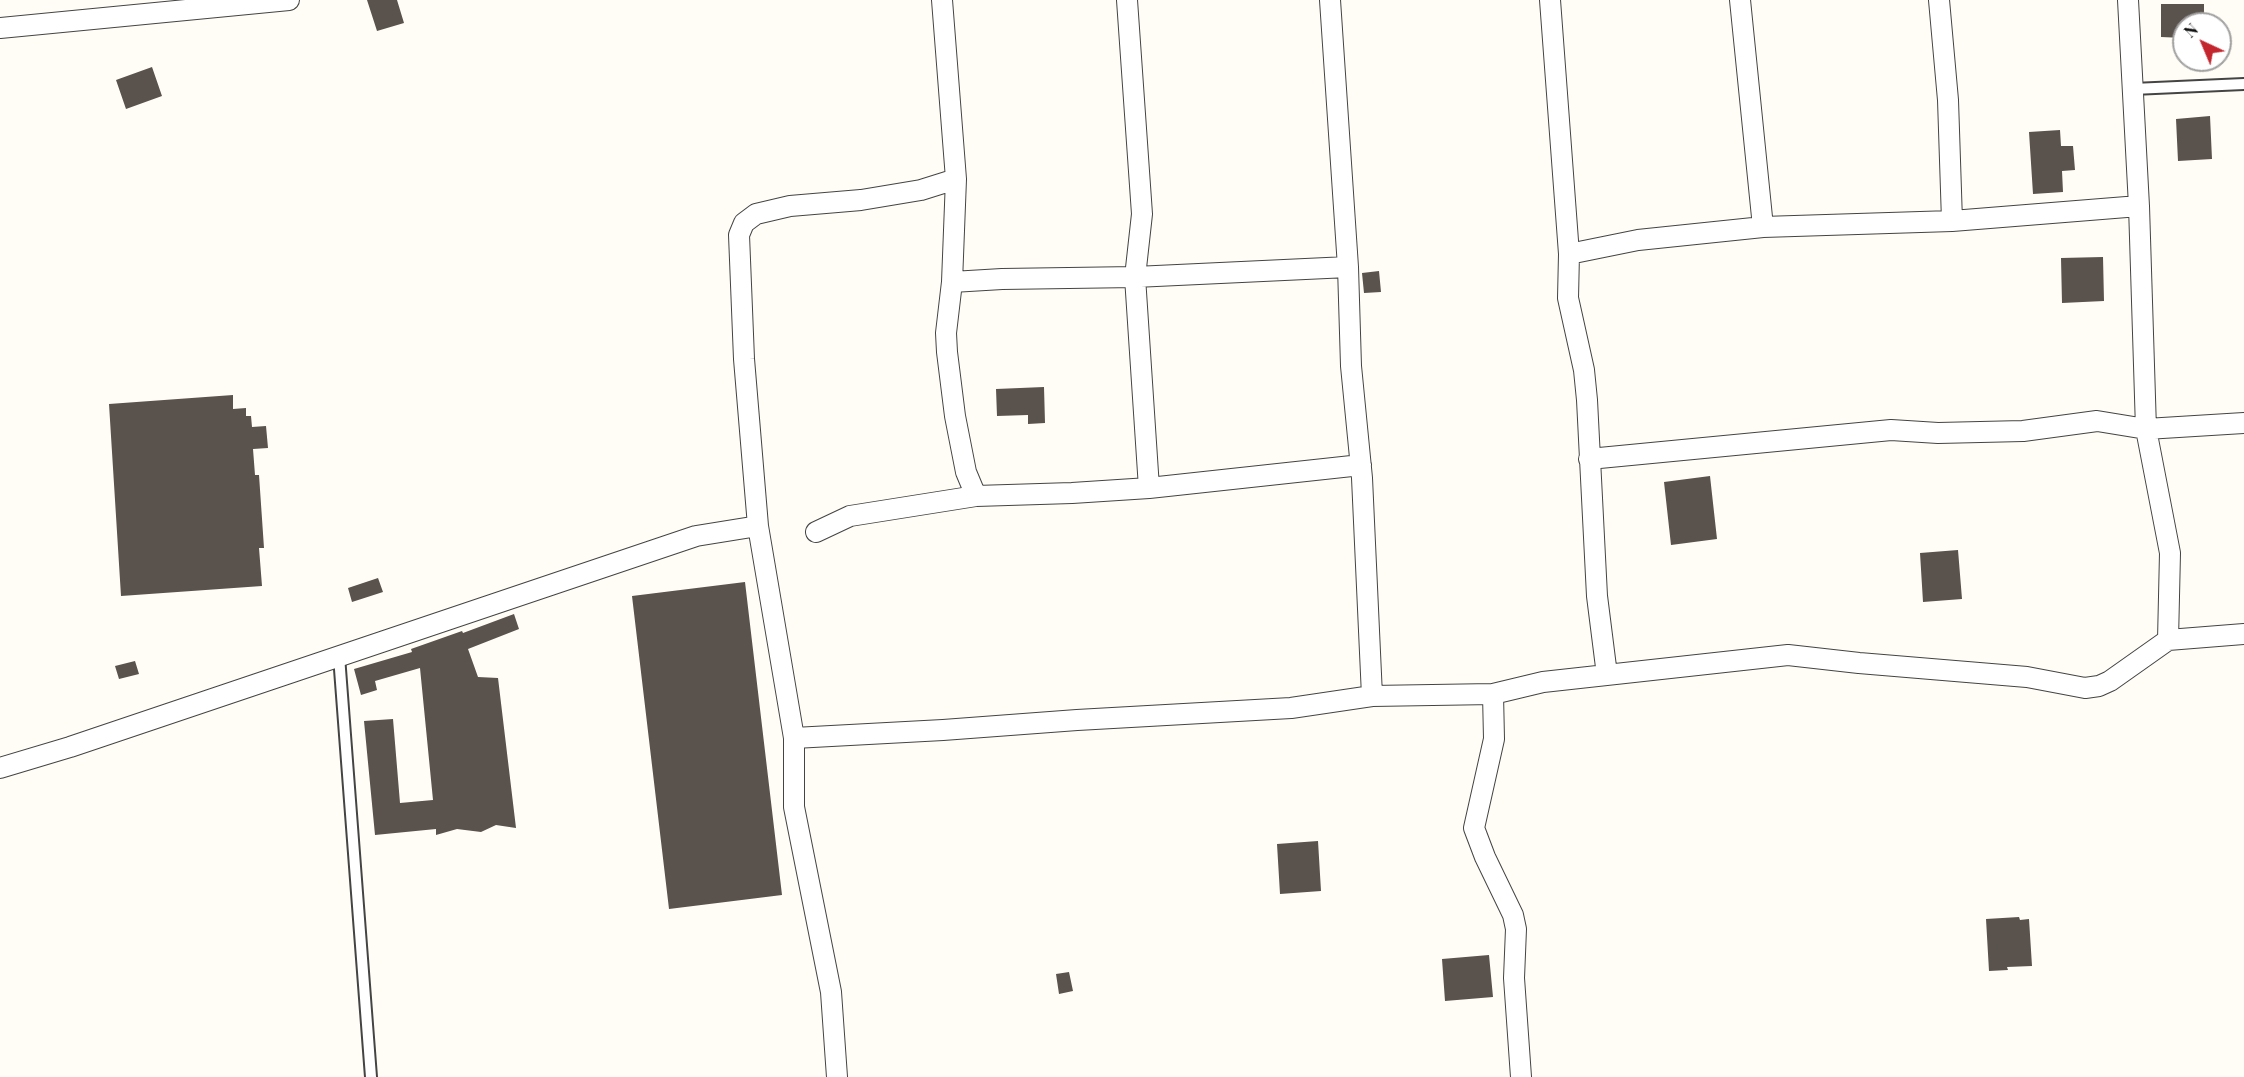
<!DOCTYPE html>
<style>
body{margin:0}
#map{position:relative;width:2244px;height:1077px;overflow:hidden;background:#fffdf5;font-family:"Playfair Display",serif}
canvas{display:block}
.north{position:absolute;left:2172px;top:12px;width:60px;height:60px;box-sizing:border-box;background:#fff;border:2px solid #a0a0a0;border-radius:50%;rotate:316deg;font-size:16px;font-weight:700;line-height:24px;text-align:center;color:#111}
.north::after{content:'';display:block;margin:auto;width:21px;height:27px;background:#c4262e;clip-path:polygon(50% 0,100% 100%,50% 72%,0 100%)}
</style>
<div id="map">
<canvas width="2244" height="1077"></canvas>
<div class="north">N</div>
</div>
<script>
const ctx = document.querySelector('canvas').getContext('2d');
ctx.lineJoin = 'round';
function fillPath(path, color) {
  ctx.fillStyle = color;
  ctx.fill(path, 'evenodd');
}
function poly(rows) {
  const path = new Path2D();
  for (const r of rows) {
    path.moveTo(r[0], r[1]);
    for (let i = 2; i < r.length; i += 2) path.lineTo(r[i], r[i + 1]);
  }
  return path;
}
function trace(path, color, width, dash) {
  ctx.strokeStyle = color;
  ctx.lineWidth = width;
  ctx.lineCap = dash ? 'butt' : 'round';
  ctx.setLineDash(dash || []);
  ctx.stroke(path);
}
const building = poly([
 [367,0,397,0,404,23,377,31],
 [2161,4,2204,4,2204,24,2184,24,2184,38,2161,37],
 [152,67,162,96,126,109,116,80],
 [2210,116,2212,159,2178,161,2176,119],
 [2060,130,2061,146,2073,146,2075,170,2062,171,2063,192,2033,194,2029,132],
 [2103,257,2104,301,2062,303,2061,258],
 [1379,271,1381,292,1364,293,1362,273],
 [1044,387,1045,423,1028,424,1028,415,997,416,996,389],
 [233,395,233,409,246,408,246,416,251,416,252,427,266,426,268,448,253,449,255,475,259,475,264,548,259,548,262,586,121,596,109,404],
 [1710,476,1717,539,1671,545,1664,482],
 [1958,550,1962,599,1923,602,1920,553],
 [378,578,383,592,352,602,348,588],
 [745,582,782,895,669,909,632,596],
 [514,614,519,629,468,649,478,677,498,678,516,828,496,825,481,832,457,829,436,835,436,829,375,835,364,721,393,719,400,803,433,800,420,668,375,681,377,690,361,695,354,669,412,652,411,649,462,631,463,633],
 [135,661,139,674,119,679,115,666],
 [1318,841,1321,891,1280,894,1277,844],
 [2019,917,2020,920,2029,919,2032,966,2007,967,2008,970,1989,971,1986,919],
 [1489,955,1493,997,1445,1001,1442,959],
 [1069,972,1073,991,1059,994,1056,974]
]);
const lane = poly([
 [2133,89,2244,84],
 [339,656,371,1077]
]);
const street = poly([
 [942,0,956,179,952,282,946,333,947,352,955,416,966,472,976,496],
 [1127,0,1142,214,1135,277,1149,488],
 [1330,0,1348,267,1351,366,1362,478,1372,696],
 [1550,0,1569,254,1568,298,1584,370,1587,400,1597,596,1607,675],
 [1740,0,1763,227],
 [1939,0,1948,100,1952,221],
 [0,28,289,0],
 [956,179,921,190,861,200,790,206,756,214,744,223,739,235,744,359,758,526,794,738,943,730,1077,720,1291,708,1372,696,1493,694,1543,682,1788,655,1859,663,2027,677,2085,688,2099,686,2110,681,2168,640,2170,553,2146,429,2139,206,2128,0],
 [1569,254,1638,240,1763,227,1952,221,2139,206],
 [952,282,1002,279,1135,277,1348,267],
 [1589,459,1891,430,1938,433,2023,431,2097,421,2146,429,2244,423],
 [816,532,850,516,976,496,1072,493,1149,488,1361,465],
 [2168,640,2244,634],
 [1493,694,1494,739,1474,828,1485,857,1513,915,1516,929,1514,978,1521,1077],
 [794,738,794,807,831,992,837,1077],
 [0,768,70,747,696,536,758,526]
]);
fillPath(building, '#5a524d');
trace(lane, '#444', 14);
trace(street, '#444', 22);
trace(lane, '#fff', 10);
trace(street, '#fff', 20);
</script>
